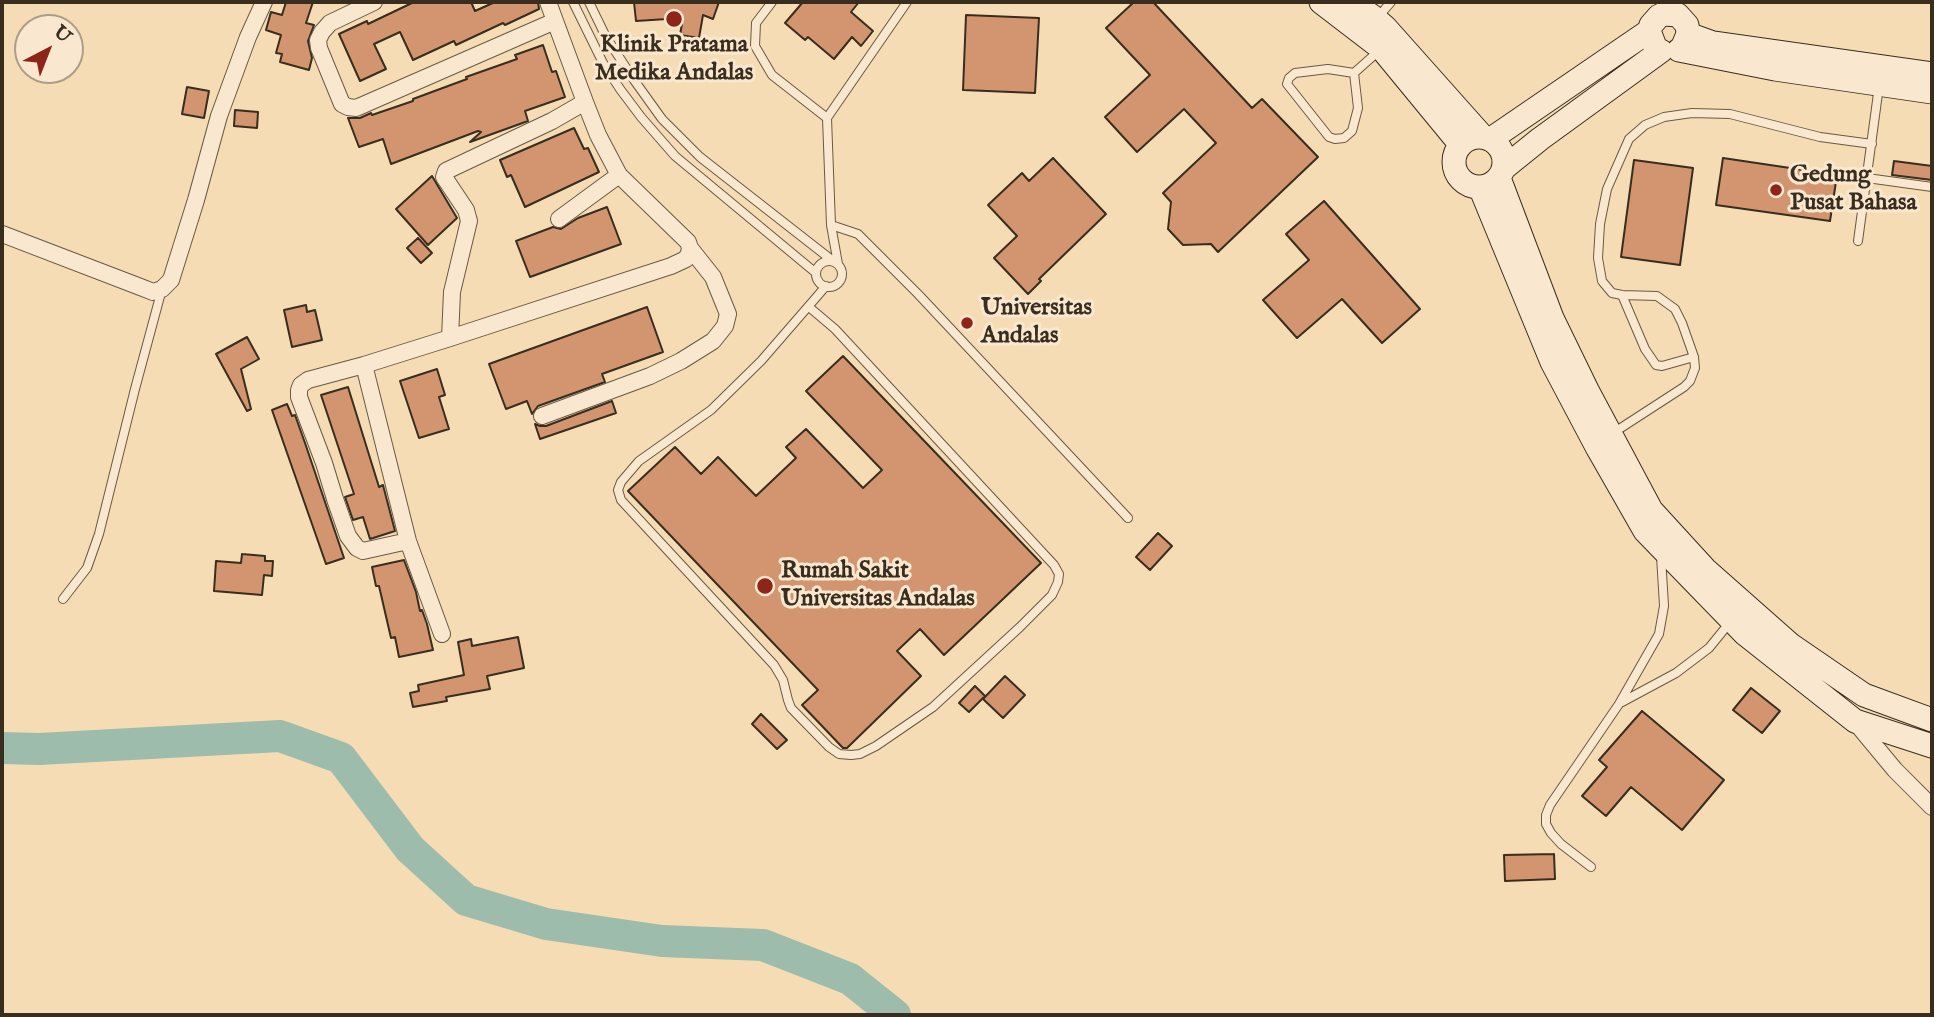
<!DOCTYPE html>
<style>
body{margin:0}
#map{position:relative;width:1934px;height:1017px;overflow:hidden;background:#f6dcb5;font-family:"IM FELL English",serif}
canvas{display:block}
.frame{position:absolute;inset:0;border:4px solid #382d1f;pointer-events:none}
.north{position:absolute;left:14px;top:14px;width:70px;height:70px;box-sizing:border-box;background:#f9e8cf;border:2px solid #ac9d89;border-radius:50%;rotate:42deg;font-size:19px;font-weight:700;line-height:28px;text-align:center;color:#382d1f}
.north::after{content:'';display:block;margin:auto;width:24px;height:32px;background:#8f2418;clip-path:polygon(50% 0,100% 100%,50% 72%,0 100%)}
</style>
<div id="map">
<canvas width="1934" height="1017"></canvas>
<div class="frame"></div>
<div class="north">U</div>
</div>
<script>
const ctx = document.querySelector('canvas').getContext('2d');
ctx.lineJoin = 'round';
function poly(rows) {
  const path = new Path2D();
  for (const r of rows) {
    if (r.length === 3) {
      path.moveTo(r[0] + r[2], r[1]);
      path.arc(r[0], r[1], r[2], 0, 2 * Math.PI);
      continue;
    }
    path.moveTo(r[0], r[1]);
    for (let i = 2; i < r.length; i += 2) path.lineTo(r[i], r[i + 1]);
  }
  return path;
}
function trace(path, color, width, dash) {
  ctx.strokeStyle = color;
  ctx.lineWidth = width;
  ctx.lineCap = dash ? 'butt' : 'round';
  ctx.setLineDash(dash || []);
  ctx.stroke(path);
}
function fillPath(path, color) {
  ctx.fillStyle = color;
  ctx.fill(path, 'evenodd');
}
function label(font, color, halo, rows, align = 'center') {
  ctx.font = font + ' "IM FELL English",serif';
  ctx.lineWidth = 6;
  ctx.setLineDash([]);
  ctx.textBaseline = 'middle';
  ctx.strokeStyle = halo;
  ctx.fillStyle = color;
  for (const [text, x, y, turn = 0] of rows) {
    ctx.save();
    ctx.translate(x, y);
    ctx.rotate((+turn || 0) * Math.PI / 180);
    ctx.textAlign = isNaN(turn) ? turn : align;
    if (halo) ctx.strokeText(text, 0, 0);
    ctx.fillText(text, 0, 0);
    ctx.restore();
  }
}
const river = poly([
 [2,748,39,749,280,736,341,758,410,849,466,900,546,924,662,941,763,945,850,979,895,1015]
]);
const building = poly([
 [286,2,313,2,306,23,314,25,308,41,312,58,309,70,280,62,282,54,276,53,281,35,266,30,271,12,282,15,286,2],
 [414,2,471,2,475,11,495,2,538,2,539,9,505,25,503,23,456,45,454,41,413,60,400,32,374,44,386,69,360,81,339,34,367,21,368,24,414,2],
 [634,2,719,2,713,19,703,15,699,38,680,35,683,18,636,21,634,2],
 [803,2,859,2,851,12,873,31,861,46,852,37,834,59,808,37,805,40,785,23,803,2],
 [1134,2,1153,2,1252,108,1262,99,1318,157,1218,252,1211,244,1183,245,1168,229,1171,202,1163,193,1216,143,1184,109,1137,152,1105,117,1150,75,1106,28,1134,2],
 [966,15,1039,18,1035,93,963,90,966,15],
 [543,45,552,72,556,71,565,97,525,111,528,121,470,142,481,132,478,131,391,164,383,139,359,147,348,118,360,118,371,113,372,115,413,101,413,99,467,79,466,77,517,59,515,55,543,45],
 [187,87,209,91,204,118,182,114,187,87],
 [235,110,258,112,257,128,234,126,235,110],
 [574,128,584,149,588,148,599,172,525,207,511,175,507,177,500,160,574,128],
 [1053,158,1106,214,1039,279,1041,281,1028,294,994,258,1017,236,988,205,1022,173,1029,181,1053,158],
 [1723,158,1837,175,1830,221,1716,205,1723,158],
 [1634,160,1693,168,1680,265,1621,257,1634,160],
 [1894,161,1932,166,1932,180,1892,175,1894,161],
 [432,176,457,218,428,245,396,209,432,176],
 [1324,201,1420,309,1382,343,1342,299,1297,338,1263,300,1309,260,1286,234,1324,201],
 [607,207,621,244,530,277,516,241,553,227,561,229,578,218,607,207],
 [418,238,432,253,421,263,407,248,418,238],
 [306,305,307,312,315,310,322,340,292,347,284,310,306,305],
 [647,307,663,352,602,374,605,382,538,406,532,414,527,401,506,409,489,364,647,307],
 [247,337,259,359,241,369,251,409,247,411,216,354,247,337],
 [843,356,1041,563,944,655,920,629,897,651,921,676,847,748,843,748,802,705,818,690,628,491,675,447,701,474,718,457,756,496,796,458,786,447,806,429,863,488,882,470,806,391,843,356],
 [437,369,445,395,439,397,449,429,419,438,400,381,437,369],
 [348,387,379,487,383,485,384,489,395,531,370,539,363,517,353,520,345,497,354,494,321,395,348,387],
 [612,401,616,413,540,439,535,424,540,426,546,426,612,401],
 [287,404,292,416,295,415,305,443,344,558,326,564,272,410,287,404],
 [1158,533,1172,546,1150,570,1136,557,1158,533],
 [242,554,265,556,265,561,273,561,272,576,264,575,262,595,214,591,216,561,241,563,242,554],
 [404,560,416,592,420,611,422,610,427,624,433,650,399,657,395,637,391,638,379,586,376,586,372,567,404,560],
 [518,637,524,668,487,676,490,689,446,697,447,701,413,707,410,693,419,691,418,685,464,675,458,642,471,639,472,646,518,637],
 [1005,676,1025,695,1003,718,983,699,1005,676],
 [975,686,985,696,969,712,959,703,975,686],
 [1751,688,1780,711,1762,733,1733,710,1751,688],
 [1642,711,1724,780,1682,830,1631,787,1606,816,1582,796,1607,767,1599,760,1642,711],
 [761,714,787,740,777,749,752,724,761,714],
 [1554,854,1555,879,1505,881,1504,855,1554,854]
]);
const lane = poly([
 [573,2,603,63,620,89,641,117,675,156,816,273],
 [589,2,606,37,634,80,662,119,700,157,833,261],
 [772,2,756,23,755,46,772,75,827,118],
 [1377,18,1391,2],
 [1354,73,1358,108,1352,131,1344,138,1335,139,1329,137,1287,84,1289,78,1295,73,1328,69,1354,73,1381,49],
 [1867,178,1932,187],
 [831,225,858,234,918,294,1128,518],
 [1858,241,1879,86],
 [829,274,13],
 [838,264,831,225,827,118,907,2],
 [1622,295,1645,349,1656,365,1662,366,1694,357],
 [809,307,835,329,1054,565,1059,574,1058,582,1052,595,1020,627,933,707,876,746,860,754,851,755,839,754,829,747,791,708,788,700,783,680,774,665,621,500,618,490,621,482,639,461,711,410,761,361,826,286],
 [1613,433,1684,387,1690,381,1695,368,1694,357,1682,323,1675,309,1657,296,1622,295,1612,293,1602,281,1598,258,1600,224,1607,189,1629,139,1645,125,1664,117,1692,113,1730,114,1820,137,1872,144],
 [63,599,87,568,99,534,135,389,162,289],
 [1622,702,1676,673,1709,648,1731,621],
 [1591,867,1561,844,1551,833,1546,824,1546,815,1550,805,1619,704,1659,634,1664,606,1661,556]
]);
const street = poly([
 [374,2,330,23,322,32,318,40,319,48,342,104,348,107,356,108,555,21],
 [559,219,619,175],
 [2,234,143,288,153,292,162,289,171,280,196,200,219,116,248,37,264,2],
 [450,338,452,292,469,221,466,210,444,177,446,171,552,121,585,102],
 [364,365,408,541,442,634],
 [542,416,650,376,681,361,713,341,725,326,728,314,713,277,690,248],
 [408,541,363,551,357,548,348,536,335,499,324,463,299,397,299,390,301,385,308,380,364,365,450,338,671,266,686,259,689,253,690,248,688,242,619,175,598,135,585,102,548,2],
 [1856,723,1895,770,1932,807]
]);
const secondary = poly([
 [1321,2,1381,48,1460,144],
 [1352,2,1376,19,1385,27,1483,137],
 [1665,14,1678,15,1687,25,1688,34,1683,46],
 [1688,34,1713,43,1932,74],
 [1654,44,1649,31,1651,25,1659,16,1665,14,1670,2],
 [1679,50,1775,69,1932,92],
 [1479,162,25],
 [1491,139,1649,31],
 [1504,168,1540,139,1661,51],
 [1499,178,1552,318,1588,392,1651,510,1705,569,1791,645,1864,695,1932,720],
 [1480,187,1552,362,1597,447,1645,531,1745,634,1855,721,1932,746]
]);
const markers = [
 [674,19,9,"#8f2418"],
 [1776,190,7,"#8f2418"],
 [967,323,7,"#8f2418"],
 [765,586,9,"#8f2418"]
];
const poiNames = [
 ["Klinik Pratama",674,46,"center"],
 ["Medika Andalas",674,74,"center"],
 ["Gedung",1790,176],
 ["Pusat Bahasa",1790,204],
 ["Universitas",981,309],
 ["Andalas",981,337],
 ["Rumah Sakit",781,572],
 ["Universitas Andalas",781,600]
];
trace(river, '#9dbcab', 32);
fillPath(building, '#d29570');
trace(building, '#382d1f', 2);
trace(lane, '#685944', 10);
trace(street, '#685944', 18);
trace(secondary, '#382d1f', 25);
trace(lane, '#f9e8cf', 8);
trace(street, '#f9e8cf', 16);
trace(secondary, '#f9e8cf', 23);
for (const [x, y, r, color] of markers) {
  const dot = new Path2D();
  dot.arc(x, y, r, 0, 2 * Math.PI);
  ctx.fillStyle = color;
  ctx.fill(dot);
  trace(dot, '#f9e8cf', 2.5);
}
label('bold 24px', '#382d1f', '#f9e8cf', poiNames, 'left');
</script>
